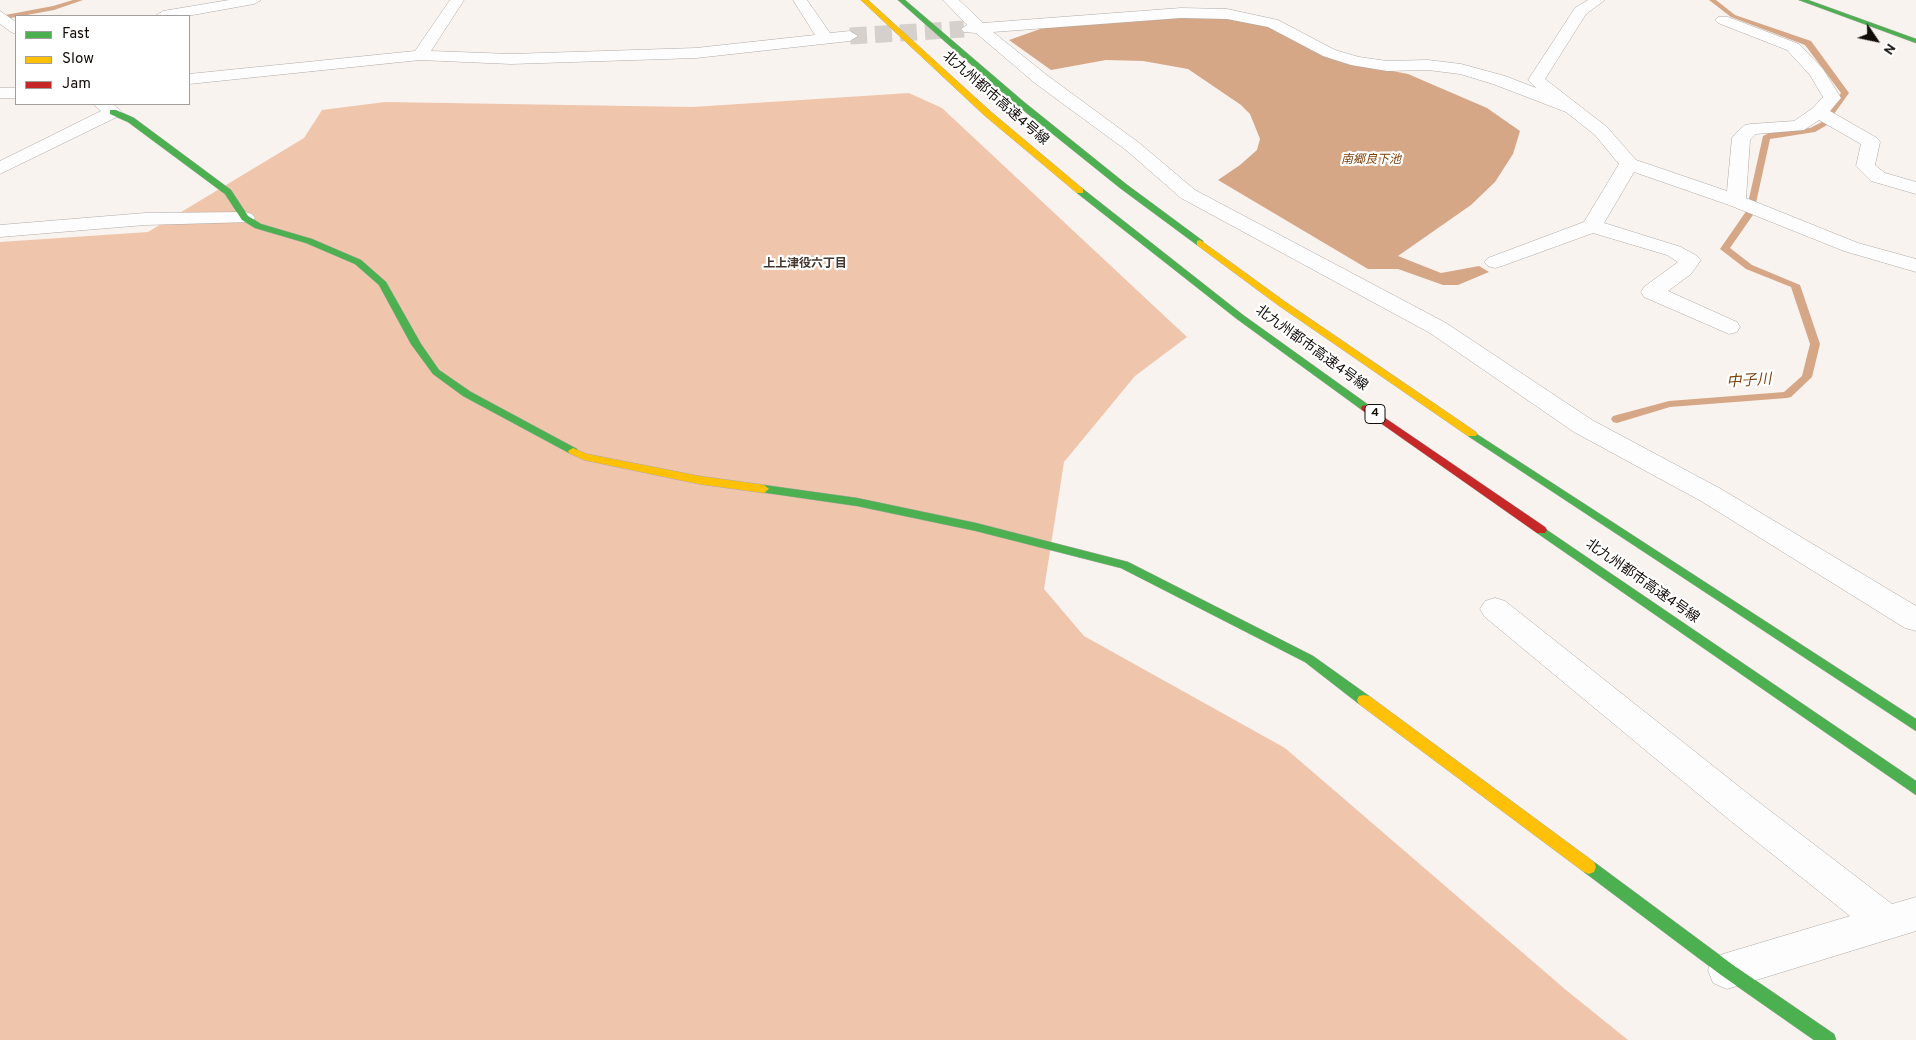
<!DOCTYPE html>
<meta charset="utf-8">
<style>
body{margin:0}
#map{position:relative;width:1916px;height:1040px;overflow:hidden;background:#f9f3f0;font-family:Overpass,sans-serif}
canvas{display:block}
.legend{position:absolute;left:15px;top:15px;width:175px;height:90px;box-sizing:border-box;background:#fff;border:1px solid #a19e9d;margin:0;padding:6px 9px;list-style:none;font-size:15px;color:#130d09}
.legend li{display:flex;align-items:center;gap:10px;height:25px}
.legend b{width:25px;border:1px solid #a19e9d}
.north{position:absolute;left:1851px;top:15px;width:50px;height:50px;-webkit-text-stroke:4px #fff;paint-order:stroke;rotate:124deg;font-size:14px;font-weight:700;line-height:20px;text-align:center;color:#130d09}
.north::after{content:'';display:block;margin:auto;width:18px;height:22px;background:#130d09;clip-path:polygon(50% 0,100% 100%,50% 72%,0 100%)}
</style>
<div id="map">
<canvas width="1916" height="1040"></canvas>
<ul class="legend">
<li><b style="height:6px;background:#4caf50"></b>Fast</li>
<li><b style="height:6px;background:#ffc107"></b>Slow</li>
<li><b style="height:6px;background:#c62828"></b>Jam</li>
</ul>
<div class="north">N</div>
</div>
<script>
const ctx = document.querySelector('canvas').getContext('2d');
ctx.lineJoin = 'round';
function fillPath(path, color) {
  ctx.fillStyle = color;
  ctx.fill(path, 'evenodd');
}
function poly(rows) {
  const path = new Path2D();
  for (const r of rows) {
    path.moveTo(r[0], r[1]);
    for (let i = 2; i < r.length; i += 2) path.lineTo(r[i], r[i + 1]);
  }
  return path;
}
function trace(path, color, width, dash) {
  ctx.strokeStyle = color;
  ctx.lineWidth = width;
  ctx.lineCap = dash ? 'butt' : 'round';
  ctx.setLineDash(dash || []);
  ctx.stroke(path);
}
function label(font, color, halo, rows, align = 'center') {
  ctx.font = font + ' Overpass,"Noto Sans JP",sans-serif';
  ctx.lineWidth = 4.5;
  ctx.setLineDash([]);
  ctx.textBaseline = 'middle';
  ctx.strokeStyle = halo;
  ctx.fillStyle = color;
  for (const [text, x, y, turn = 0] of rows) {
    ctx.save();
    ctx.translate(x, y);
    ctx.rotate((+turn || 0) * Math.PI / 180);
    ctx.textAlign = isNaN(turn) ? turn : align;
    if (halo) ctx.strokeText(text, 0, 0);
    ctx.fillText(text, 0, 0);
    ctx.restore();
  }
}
const forest = poly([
 [909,93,942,108,1187,337,1135,376,1064,462,1044,589,1084,636,1285,748,1566,990,1628,1040,0,1040,0,242,148,232,304,138,322,110,385,102,692,107]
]);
const water = poly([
 [1159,18,1229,18,1261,23,1335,60,1408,74,1487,108,1520,131,1513,154,1495,182,1471,205,1398,256,1441,273,1479,266,1489,272,1458,285,1443,285,1398,269,1368,269,1218,180,1240,165,1257,150,1260,139,1250,114,1241,105,1188,69,1143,61,1106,60,1051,70,1009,40,1043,28]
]);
const stream = poly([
 [73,0,83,0,54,10,0,20,0,16,53,6,73,0],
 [1709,0,1716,0,1735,15,1811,41,1849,93,1834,114,1827,112,1841,93,1805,45,1731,17,1709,0],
 [1824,121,1828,123,1827,125,1815,132,1770,139,1756,203,1749,205,1748,203,1763,136,1769,133,1810,128,1824,121],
 [1750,209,1755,212,1730,248,1752,265,1800,285,1820,344,1812,377,1791,397,1787,398,1670,407,1617,423,1613,422,1611,419,1613,416,1669,401,1784,392,1802,376,1810,344,1791,287,1746,269,1720,249,1747,210,1750,209]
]);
const streetTunnel = poly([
 [850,36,964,29]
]);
const street = poly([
 [229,0,261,0,254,4,187,16,155,16,163,11,229,0],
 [450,0,464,0,431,51,511,54,696,48,815,35,793,0,807,0,830,33,850,31,858,36,850,41,696,58,511,64,420,60,189,84,189,74,415,51,450,0],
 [943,0,959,0,983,23,1181,8,1227,9,1278,20,1335,50,1359,57,1387,61,1428,60,1461,64,1505,76,1536,88,1528,80,1575,8,1588,0,1605,0,1586,14,1545,79,1607,127,1636,160,1727,191,1732,138,1735,134,1745,125,1751,124,1794,121,1813,108,1823,97,1810,75,1787,50,1718,23,1715,20,1718,17,1728,17,1799,44,1823,69,1841,98,1830,111,1877,138,1880,142,1875,165,1885,173,1916,182,1916,194,1871,181,1856,166,1861,144,1819,120,1804,130,1756,134,1750,140,1746,198,1858,243,1916,259,1916,272,1844,251,1729,205,1634,172,1604,223,1681,247,1697,256,1701,260,1691,274,1668,291,1737,322,1740,327,1737,332,1729,334,1644,297,1641,292,1644,287,1678,262,1667,255,1593,233,1502,266,1495,268,1488,266,1484,262,1488,258,1584,222,1619,164,1595,135,1566,112,1493,84,1460,74,1428,70,1387,71,1351,65,1323,56,1268,27,1227,19,1181,18,993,32,1048,76,1138,142,1195,190,1446,323,1592,420,1721,489,1916,606,1916,631,1905,628,1701,501,1574,432,1430,333,1181,198,1126,150,1036,84,976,33,964,32,961,29,967,25,943,0],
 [0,11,16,22,16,34,11,32,0,24,0,11],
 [0,88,16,88,16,98,0,98,0,88],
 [93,104,113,104,122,112,119,116,0,174,0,161,101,111,93,104],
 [245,212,252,214,255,218,252,222,145,225,0,237,0,225,145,213,245,212],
 [1495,598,1505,601,1756,800,1892,904,1916,897,1916,931,1727,989,1713,983,1708,970,1713,957,1850,916,1732,822,1485,617,1480,609,1485,601,1495,598]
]);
const fast = poly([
 [898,0,905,0,1024,102,1126,184,1203,241,1203,245,1197,245,1120,188,1018,106,898,0],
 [1799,0,1808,0,1916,39,1916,43,1799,0],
 [110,110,116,110,134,118,231,190,248,216,261,224,312,239,361,260,386,282,421,344,439,370,471,392,577,449,578,451,577,453,569,453,463,396,433,374,411,344,379,285,355,264,306,243,255,228,242,220,225,194,128,122,110,114,110,110],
 [1077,189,1083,189,1243,315,1370,406,1371,408,1370,410,1362,410,1237,319,1077,193,1077,189],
 [1472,431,1916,719,1916,731,1468,436,1467,434,1468,432,1472,431],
 [764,485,857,498,976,523,1128,562,1313,656,1369,696,1371,700,1369,704,1364,705,1359,704,1305,662,1121,568,976,531,857,506,760,492,759,489,760,486,764,485],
 [1541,526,1916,781,1916,795,1537,533,1535,530,1537,527,1541,526],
 [1589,860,1594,862,1733,965,1834,1034,1836,1040,1814,1040,1721,975,1584,872,1582,867,1584,862,1589,860]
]);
const slow = poly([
 [861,0,868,0,990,111,1083,189,1083,193,1077,193,984,115,861,0],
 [1200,240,1284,301,1476,432,1477,434,1476,436,1468,436,1278,305,1197,245,1197,241,1200,240],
 [573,448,587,454,699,476,764,485,769,489,764,493,699,484,584,460,569,453,568,451,573,448],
 [1364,695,1369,696,1594,862,1596,867,1594,872,1589,874,1584,872,1359,704,1357,700,1359,696,1364,695]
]);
const jam = poly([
 [1366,405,1545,527,1547,530,1545,533,1537,533,1362,410,1361,408,1362,406,1366,405]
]);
const farWaternames = [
 ["南郷良下池",1371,161]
];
const farNeighbourhoodnames = [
 ["上上津役六丁目",805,265]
];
const shields = [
 [1375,414,20]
];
const shieldNames = [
 ["4",1375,414]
];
const streetNames = [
 ["北九州都市高速4号線",995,99,41],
 ["北九州都市高速4号線",1311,349,36],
 ["北九州都市高速4号線",1642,582,35]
];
const waterNames = [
 ["中子川",1749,382,-4]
];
fillPath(forest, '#efc6ac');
fillPath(water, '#d6a786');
fillPath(stream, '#d6a786');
trace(streetTunnel, '#d6d0cd', 17, [17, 8]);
trace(street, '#afaaa6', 1);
trace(fast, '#afaaa6', 1);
trace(slow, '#afaaa6', 1);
trace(jam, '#afaaa6', 1);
fillPath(street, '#fefdfd');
fillPath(fast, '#4caf50');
fillPath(slow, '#ffc107');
fillPath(jam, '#c62828');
label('italic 12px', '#7f420b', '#fff', farWaternames);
label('bold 12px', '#44372e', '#fff', farNeighbourhoodnames);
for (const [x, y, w] of shields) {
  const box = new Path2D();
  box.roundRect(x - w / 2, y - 9.5, w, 19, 4);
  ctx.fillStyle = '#fff';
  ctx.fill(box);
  trace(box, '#130d09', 1);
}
label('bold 12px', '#130d09', null, shieldNames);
label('14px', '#130d09', '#fff', streetNames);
label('italic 15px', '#7f420b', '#fff', waterNames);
</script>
